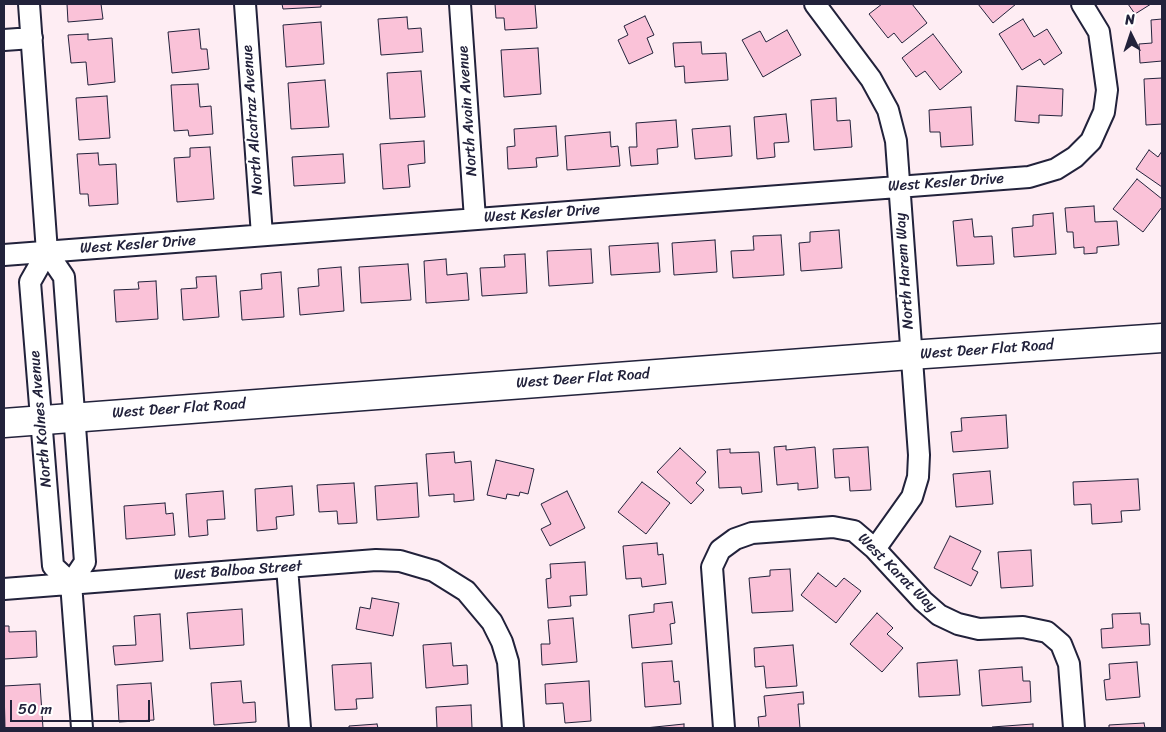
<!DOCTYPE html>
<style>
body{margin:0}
#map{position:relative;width:1166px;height:732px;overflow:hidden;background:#feedf3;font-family:Sriracha,sans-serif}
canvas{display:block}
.frame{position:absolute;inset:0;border:5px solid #22223b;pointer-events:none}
.north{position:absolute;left:1106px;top:10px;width:50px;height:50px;-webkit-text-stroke:4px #fff;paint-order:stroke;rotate:356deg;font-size:14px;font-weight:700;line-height:20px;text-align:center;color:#22223b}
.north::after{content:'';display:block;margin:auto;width:18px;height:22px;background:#22223b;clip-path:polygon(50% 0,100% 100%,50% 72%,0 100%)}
.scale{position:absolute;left:10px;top:700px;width:140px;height:22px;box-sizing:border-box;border:2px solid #22223b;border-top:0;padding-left:6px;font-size:15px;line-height:18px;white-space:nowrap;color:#22223b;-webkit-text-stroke:4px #fff;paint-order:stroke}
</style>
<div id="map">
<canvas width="1166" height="732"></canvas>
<div class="frame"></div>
<div class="north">N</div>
<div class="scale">50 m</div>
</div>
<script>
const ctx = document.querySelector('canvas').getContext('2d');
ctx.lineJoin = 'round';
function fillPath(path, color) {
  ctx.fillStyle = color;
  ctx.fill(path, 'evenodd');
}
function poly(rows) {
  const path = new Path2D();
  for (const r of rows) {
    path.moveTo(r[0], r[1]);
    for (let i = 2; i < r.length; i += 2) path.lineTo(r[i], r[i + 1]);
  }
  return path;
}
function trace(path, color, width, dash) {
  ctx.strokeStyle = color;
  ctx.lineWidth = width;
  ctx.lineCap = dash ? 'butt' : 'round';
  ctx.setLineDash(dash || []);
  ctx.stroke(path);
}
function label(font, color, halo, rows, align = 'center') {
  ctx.font = font + ' Sriracha,sans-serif';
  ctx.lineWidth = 4;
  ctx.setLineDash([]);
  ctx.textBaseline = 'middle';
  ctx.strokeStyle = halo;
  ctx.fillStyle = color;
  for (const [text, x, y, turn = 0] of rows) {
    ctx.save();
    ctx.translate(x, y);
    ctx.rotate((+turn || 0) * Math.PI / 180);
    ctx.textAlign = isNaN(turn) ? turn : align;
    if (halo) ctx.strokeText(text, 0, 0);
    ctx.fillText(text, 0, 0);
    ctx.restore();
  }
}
const building = poly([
 [67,4,101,4,103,19,68,22,67,4],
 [282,4,321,4,321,7,283,9,282,4],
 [495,4,535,4,537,28,505,30,504,18,496,18,495,4],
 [882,4,912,4,927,23,902,43,894,33,888,38,869,14,882,4],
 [978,4,1016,4,993,23,978,4],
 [1128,4,1151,4,1135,14,1128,4],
 [645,16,654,35,647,38,653,53,629,64,618,40,628,35,624,26,645,16],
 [407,17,408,29,421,28,423,52,381,55,378,19,407,17],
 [1023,19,1034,37,1047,29,1062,53,1044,65,1040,59,1022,70,999,34,1023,19],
 [1162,19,1162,61,1140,63,1139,44,1152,43,1151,20,1162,19],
 [321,22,324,64,286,67,283,25,321,22],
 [199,29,201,49,207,49,209,69,172,73,168,32,199,29],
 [787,30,801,55,763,77,742,40,760,31,766,42,787,30],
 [88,34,88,40,112,38,115,82,88,85,86,62,71,63,68,35,88,34],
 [933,34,962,72,940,90,925,71,916,77,902,58,933,34],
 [701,42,702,54,726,53,728,80,685,83,684,66,675,67,673,43,701,42],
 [538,48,541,94,504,97,501,50,538,48],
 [421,71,425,117,390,119,387,73,421,71],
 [1162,78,1162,124,1146,125,1144,79,1162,78],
 [325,80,329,127,291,129,288,83,325,80],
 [198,84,200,107,211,106,213,134,189,136,188,130,174,131,171,85,198,84],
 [1017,86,1063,89,1062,116,1039,115,1039,123,1015,121,1017,86],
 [107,96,110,138,79,140,76,98,107,96],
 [836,98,837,121,850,120,852,147,814,150,811,100,836,98],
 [971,107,973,145,941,147,940,132,930,132,929,110,971,107],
 [786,114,789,142,774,143,775,157,757,159,754,117,786,114],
 [676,120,678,147,657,149,658,164,631,166,629,147,637,147,636,123,676,120],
 [556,126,558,156,536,158,537,167,508,169,507,147,515,146,514,129,556,126],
 [730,126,732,156,695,159,692,129,730,126],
 [610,132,611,147,618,146,620,166,567,170,565,136,610,132],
 [424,141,425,163,408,165,410,187,383,189,380,144,424,141],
 [210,147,214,199,177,202,174,158,190,157,190,148,210,147],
 [1149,150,1158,157,1162,151,1162,187,1136,169,1149,150],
 [98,153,99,165,116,164,118,204,89,206,88,194,80,194,77,154,98,153],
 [343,154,345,183,294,186,292,157,343,154],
 [1137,179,1162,199,1162,207,1143,232,1113,209,1137,179],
 [1094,206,1095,222,1117,221,1119,245,1097,247,1097,253,1084,254,1084,247,1074,248,1073,232,1067,232,1065,208,1094,206],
 [1053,213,1056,254,1014,257,1012,228,1033,226,1033,215,1053,213],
 [972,219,974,237,992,236,994,264,957,266,953,221,972,219],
 [839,230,842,268,801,271,799,243,810,242,810,232,839,230],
 [781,235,784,275,733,278,731,251,754,250,753,236,781,235],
 [715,240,717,272,674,275,672,243,715,240],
 [658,243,660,272,611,275,609,246,658,243],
 [591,249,593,283,549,286,547,251,591,249],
 [525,254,527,293,482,296,480,268,505,267,504,255,525,254],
 [446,259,447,275,467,273,469,300,426,303,424,261,446,259],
 [408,264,411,300,361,303,359,267,408,264],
 [341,267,344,311,300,315,298,288,319,286,318,269,341,267],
 [281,272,284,317,242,320,240,291,262,289,261,274,281,272],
 [216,276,219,317,183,320,181,289,197,288,196,277,216,276],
 [156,281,158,319,116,322,114,290,139,289,138,282,156,281],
 [1006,415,1008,448,953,452,951,432,962,431,961,418,1006,415],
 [786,446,786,450,815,447,818,488,798,490,798,483,777,485,774,447,786,446],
 [868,447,871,490,850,491,849,477,835,478,833,449,868,447],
 [680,448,706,472,696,483,704,490,691,504,657,472,680,448],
 [730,449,730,453,759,452,762,492,742,494,741,487,719,488,717,450,730,449],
 [454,452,455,463,471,461,474,500,454,502,454,494,429,496,426,454,454,452],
 [496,460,534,469,528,494,520,492,519,496,507,494,506,499,487,495,496,460],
 [990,471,993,504,956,507,953,474,990,471],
 [1138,479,1140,510,1121,511,1122,522,1092,524,1091,504,1074,505,1073,482,1138,479],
 [642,482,670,503,646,534,618,512,642,482],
 [354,483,357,523,338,524,337,511,319,512,317,485,354,483],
 [417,483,419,517,377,520,375,486,417,483],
 [292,486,294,515,276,517,277,529,257,531,255,489,292,486],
 [223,491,225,519,207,520,208,535,189,537,186,494,223,491],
 [567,491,585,528,550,546,541,529,551,524,541,504,567,491],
 [165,503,166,514,173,513,175,535,126,539,124,506,165,503],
 [950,536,981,551,972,569,978,572,971,586,934,568,950,536],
 [657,543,658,555,663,554,666,584,642,587,641,578,626,579,623,546,657,543],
 [1031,550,1033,586,1001,588,998,552,1031,550],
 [585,562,587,595,570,596,571,606,548,608,546,579,551,578,550,564,585,562],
 [790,569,793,611,752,613,749,578,770,576,770,570,790,569],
 [818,573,836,587,844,578,861,591,836,623,801,595,818,573],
 [372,598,399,603,393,636,356,629,360,607,370,609,372,598],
 [672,602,675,623,670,624,672,644,632,648,629,615,654,612,654,604,672,602],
 [242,609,244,645,190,649,187,613,242,609],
 [877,613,893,628,887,634,903,648,882,672,850,644,877,613],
 [1140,613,1141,624,1149,624,1150,645,1102,648,1101,629,1113,628,1112,614,1140,613],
 [160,614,163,661,115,665,113,646,136,645,134,616,160,614],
 [573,618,577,662,542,665,541,644,550,644,548,620,573,618],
 [4,626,9,626,9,632,36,631,37,657,4,659,4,626],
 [451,643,453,666,467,665,468,684,426,688,423,645,451,643],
 [793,645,797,686,766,688,764,666,755,667,754,648,793,645],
 [957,660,960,695,919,697,917,663,957,660],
 [672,661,674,682,679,681,681,704,645,707,642,663,672,661],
 [1137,662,1140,697,1106,700,1104,680,1110,679,1109,664,1137,662],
 [371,663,373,698,356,699,357,709,335,710,332,665,371,663],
 [1022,667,1023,681,1030,681,1031,702,982,706,979,670,1022,667],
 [241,681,243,703,255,702,256,722,214,725,211,683,241,681],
 [589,681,591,721,565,723,563,703,546,704,545,684,589,681],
 [151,683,154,720,119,722,117,685,151,683],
 [40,684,43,728,5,728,4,686,40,684],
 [803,692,804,704,798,704,800,728,759,728,758,717,766,716,764,696,803,692],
 [471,705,472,728,437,728,436,707,471,705],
 [1144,723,1145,728,1109,728,1109,725,1144,723],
 [377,724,378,728,349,728,349,726,377,724],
 [684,724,684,728,645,728,684,724],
 [1033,724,1033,728,992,728,992,727,1033,724]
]);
const minor = poly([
 [29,4,47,252,64,277,85,562,71,583,53,566,30,282,47,252],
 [245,4,262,235],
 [460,4,475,219],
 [815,4,871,79,888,110,896,141,919,455,918,477,912,497,875,549],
 [4,40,32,38],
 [4,255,1029,177,1056,169,1075,157,1091,141,1104,112,1107,90,1099,32,1082,4],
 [287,567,300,728],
 [71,583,82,728],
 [4,589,376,560,400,561,434,571,466,591,492,622,502,642,508,662,513,728],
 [724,728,712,567,720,550,735,539,752,533,833,527,854,531,875,549,923,601,939,615,958,624,979,629,1023,627,1047,632,1061,644,1069,664,1074,728]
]);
const secondary = poly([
 [4,423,910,355,1162,338]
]);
const streetNames = [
 ["North Avain Avenue",468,111,-94],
 ["North Alcatraz Avenue",253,120,-94],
 ["West Kesler Drive",946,183,-4],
 ["West Kesler Drive",542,214,-4],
 ["West Kesler Drive",138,245,-4],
 ["North Harem Way",905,271,-94],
 ["West Deer Flat Road",987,350,-4],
 ["West Deer Flat Road",583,379,-4],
 ["West Deer Flat Road",179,409,-4],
 ["North Kolnes Avenue",41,419,-95],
 ["West Balboa Street",238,571,-4],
 ["West Karat Way",897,573,45]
];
fillPath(building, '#fac2d8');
trace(building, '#22223b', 1);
trace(minor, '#22223b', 24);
trace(secondary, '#22223b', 31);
trace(minor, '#fff', 20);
trace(secondary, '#fff', 28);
label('15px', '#22223b', '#fff', streetNames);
</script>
